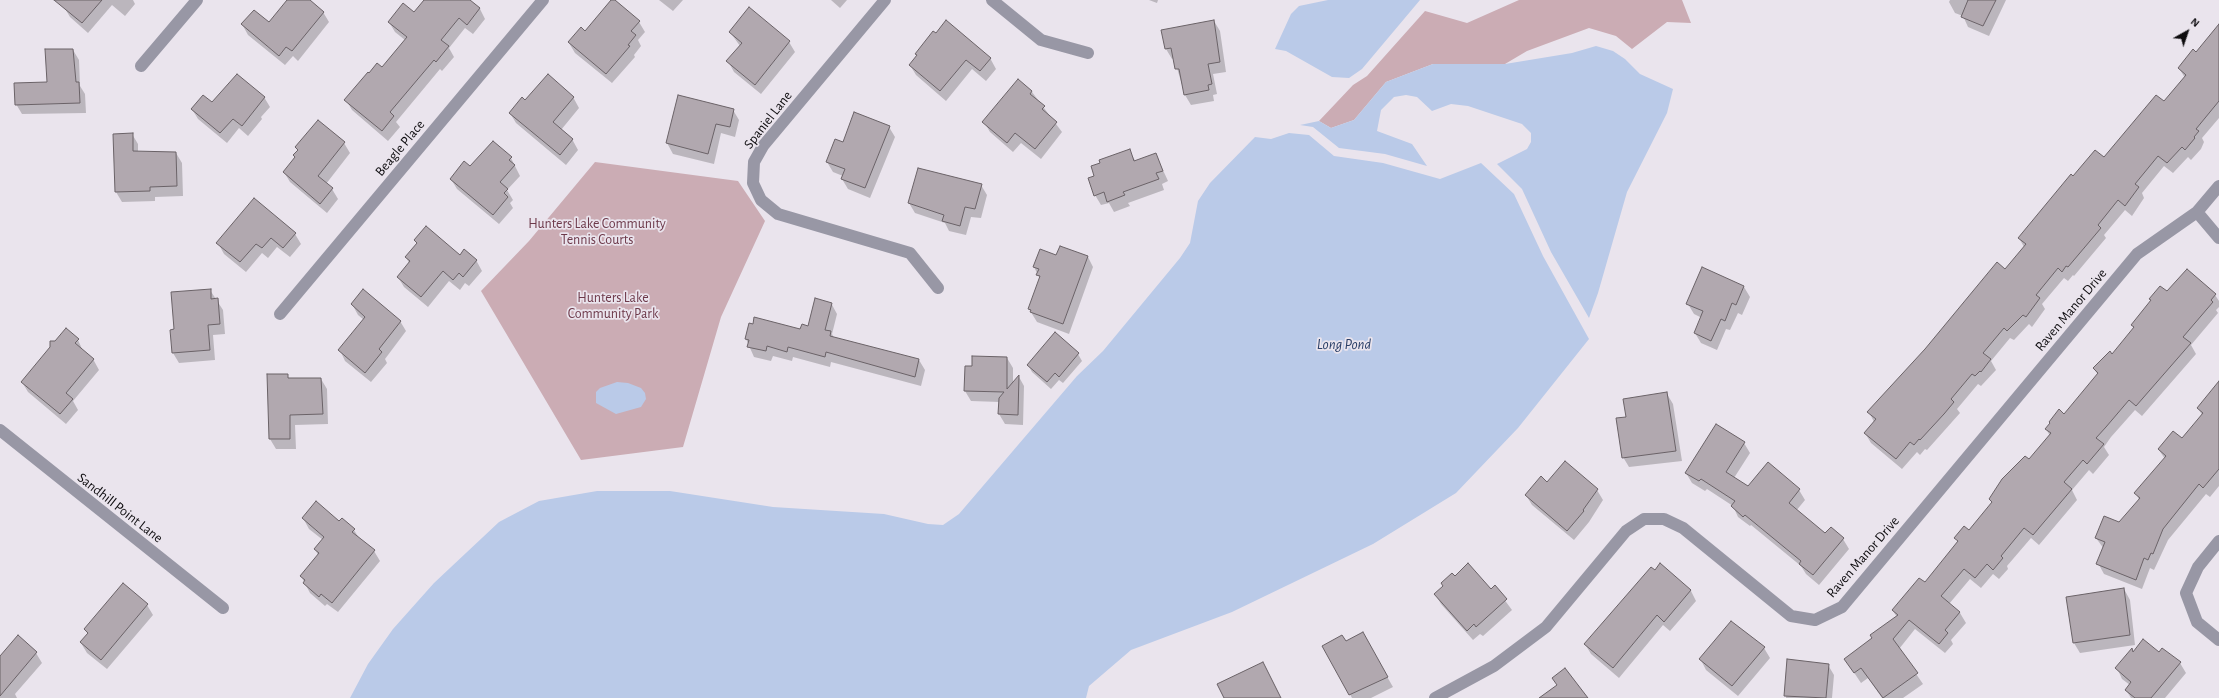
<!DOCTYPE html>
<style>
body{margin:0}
#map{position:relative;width:2219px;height:698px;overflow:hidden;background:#eae4ed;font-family:"Alegreya Sans",sans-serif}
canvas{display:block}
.north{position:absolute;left:2167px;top:12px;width:40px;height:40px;-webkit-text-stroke:3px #eae4ed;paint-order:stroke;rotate:40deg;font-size:11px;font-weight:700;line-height:16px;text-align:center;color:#0e0c0f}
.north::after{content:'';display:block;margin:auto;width:14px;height:18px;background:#0e0c0f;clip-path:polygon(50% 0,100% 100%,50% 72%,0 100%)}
</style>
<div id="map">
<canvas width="2219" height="698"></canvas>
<div class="north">N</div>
</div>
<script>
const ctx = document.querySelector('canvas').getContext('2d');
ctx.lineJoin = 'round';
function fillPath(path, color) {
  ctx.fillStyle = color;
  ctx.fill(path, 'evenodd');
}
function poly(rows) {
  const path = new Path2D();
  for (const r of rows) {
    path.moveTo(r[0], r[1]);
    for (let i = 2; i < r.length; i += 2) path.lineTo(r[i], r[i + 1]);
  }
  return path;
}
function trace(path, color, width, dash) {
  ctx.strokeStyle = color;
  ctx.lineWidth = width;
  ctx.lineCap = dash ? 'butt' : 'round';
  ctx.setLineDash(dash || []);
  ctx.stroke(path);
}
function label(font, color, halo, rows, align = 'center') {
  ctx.font = font + ' "Alegreya Sans",sans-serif';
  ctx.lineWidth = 3.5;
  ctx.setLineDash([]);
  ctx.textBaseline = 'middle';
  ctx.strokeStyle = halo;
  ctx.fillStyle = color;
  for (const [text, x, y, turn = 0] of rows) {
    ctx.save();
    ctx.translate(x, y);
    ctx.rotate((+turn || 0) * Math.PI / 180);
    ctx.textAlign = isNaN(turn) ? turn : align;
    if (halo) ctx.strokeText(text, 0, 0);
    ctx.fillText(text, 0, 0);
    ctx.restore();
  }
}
const green = poly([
 [1519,0,1682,0,1691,23,1667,22,1632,49,1616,36,1589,28,1527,51,1505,64,1433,64,1386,82,1354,120,1331,128,1319,121,1353,85,1367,76,1425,11,1467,23],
 [595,162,738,181,765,221,721,317,683,447,581,460,481,291,529,241]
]);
const water = poly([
 [1328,0,1420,0,1362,69,1349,78,1332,77,1286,51,1275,49,1291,14,1299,6],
 [1596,46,1613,51,1625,59,1640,74,1673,89,1667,113,1627,192,1598,293,1589,318,1551,252,1522,189,1497,164,1527,149,1531,142,1531,133,1522,124,1468,106,1451,104,1432,111,1417,97,1406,95,1394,97,1381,110,1377,131,1412,144,1427,166,1385,154,1339,148,1313,127,1300,125,1319,121,1331,128,1354,120,1386,82,1433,64,1505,64,1572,53],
 [1289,133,1309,135,1334,156,1383,163,1440,179,1481,163,1514,194,1543,256,1589,339,1518,428,1456,493,1373,544,1232,612,1131,650,1089,686,1086,698,350,698,368,664,393,629,434,583,499,522,539,501,597,491,670,491,773,507,884,514,928,524,943,525,959,514,1077,376,1103,351,1180,258,1190,243,1198,201,1210,183,1255,137,1271,139],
 [617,382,628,383,641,388,645,393,646,399,641,407,616,414,596,403,596,392,600,388]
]);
const shadow = poly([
 [70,0,133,0,135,4,125,16,112,5,88,33,70,17,64,7],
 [289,0,308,0,323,12,329,22,298,61,293,56,285,65,248,35,242,24,269,23],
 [426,0,469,0,480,9,485,19,473,34,465,28,449,48,454,57,442,71,440,69,396,122,400,127,388,141,352,110,346,100,369,74,382,68,405,40,395,32,389,22,414,14],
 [612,0,639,22,645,32,638,40,641,46,634,55,635,57,612,83,575,53,569,43,585,32],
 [659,0,683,0,673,11],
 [831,0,847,0,840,8],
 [1149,0,1158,0,1157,3],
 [1950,0,2006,0,1989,36,1968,27,1963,16,1955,13,1949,2],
 [1214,21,1220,31,1226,72,1213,74,1217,94,1213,95,1214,101,1191,105,1185,95,1174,58,1172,59,1166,49],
 [2219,26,2219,118,2202,138,2204,142,2201,149,2191,160,2188,157,2173,173,2164,166,2142,193,2144,198,2132,216,2125,210,2104,235,2106,238,2074,276,2073,275,2068,281,2064,278,2042,304,2045,309,2032,327,2029,324,2014,340,2010,338,1991,361,1996,370,1981,386,1978,384,1957,409,1960,413,1927,450,1925,449,1920,455,1917,452,1902,469,1871,443,1865,433,1874,422,1869,412,2005,270,2024,247,2019,238,2074,177,2104,158,2164,103,2185,78,2179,68,2196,53],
 [730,32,789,42,795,52,761,94,734,72,728,61,740,46],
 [73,50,79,60,80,86,85,94,86,113,22,114,16,104,48,83],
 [916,54,990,58,996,69,986,81,972,69,946,101,916,75,910,65,918,56],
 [1018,81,1032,92,1062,132,1041,159,1021,143,1013,152,990,132,984,122],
 [264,97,270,107,261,117,262,119,248,136,239,128,227,143,198,119,192,109,212,104],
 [573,97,579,108,561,130,572,139,578,150,566,165,516,123,510,113,525,101],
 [733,110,739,120,735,137,721,133,714,164,673,154,667,143],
 [319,121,344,143,350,153,326,184,332,189,338,199,327,213,290,182,284,172,296,158],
 [889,127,895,137,870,198,848,189,842,179,843,176,833,172,827,162,843,143],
 [132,134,138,144,138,152,176,153,182,163,183,196,155,197,155,201,122,202,116,192],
 [493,142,511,158,520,176,507,190,513,200,510,203,513,208,499,224,457,189,451,179,470,168],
 [1129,150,1136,162,1156,155,1168,181,1162,184,1164,190,1128,203,1130,206,1114,212,1109,203,1101,205,1095,195,1095,176],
 [981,185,987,195,981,218,971,217,966,235,949,231,945,223,915,213,909,203],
 [295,234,301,244,290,257,277,247,268,258,262,253,246,272,224,254,218,243],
 [415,240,476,260,482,271,469,286,465,283,460,290,449,281,428,307,404,287,398,277,409,263,406,257,417,244],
 [1057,256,1088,257,1093,267,1069,334,1037,322,1029,309,1040,279,1034,267],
 [1703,269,1744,287,1750,297,1742,315,1738,313,1730,330,1726,329,1717,350,1701,343,1695,333,1702,318,1694,314,1688,304],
 [210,290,223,310,225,334,213,335,215,360,179,363,173,353,175,330],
 [2167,293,2215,295,2219,301,2219,307,2216,310,2218,313,2191,345,2196,354,2142,416,2135,410,2111,437,2104,447,2109,455,2093,474,2089,470,2072,490,2077,500,2039,545,2031,538,2007,566,2008,569,1999,579,1993,574,1981,588,1970,579,1949,604,1960,613,1966,623,1951,640,1953,644,1945,653,1915,629,1899,649,1923,684,1903,698,1882,698,1868,678,1861,683,1845,659,1873,638,1897,617,1893,611,1925,584,1958,543,1956,538,1969,531,1992,503,1990,499,2029,460,2050,436,2046,429,2064,415,2098,375,2094,369,2112,355,2134,329,2132,325],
 [831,303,837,314,832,334,834,338,919,360,925,370,921,386,831,362,830,367,793,357,792,361,773,356,771,361,754,357,746,339,801,330,809,327],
 [352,304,400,321,406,331,385,359,387,363,371,382,345,361,340,350,364,320,358,315],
 [78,340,83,351,93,359,99,370,73,401,78,410,66,424,28,392,22,382,56,342],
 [1078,354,1082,361,1063,383,1059,380,1051,389,1032,372,1028,365],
 [1007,358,1013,368,1013,384,1019,377,1024,386,1023,425,1005,424,999,414,1000,402,971,401,965,391,973,367],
 [287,375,289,379,321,379,327,389,328,424,295,425,296,449,276,449,270,439],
 [2219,382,2219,486,2210,497,2206,494,2168,540,2154,570,2150,568,2142,589,2104,574,2098,563,2104,549,2096,538,2119,524,2139,500,2136,493,2165,459,2159,450,2182,440,2202,415,2198,408],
 [1667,394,1673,404,1682,461,1629,467,1623,457,1627,417],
 [1744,443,1750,453,1734,478,1748,487,1768,464,1799,490,1805,500,1796,511,1826,535,1843,539,1849,549,1819,585,1806,574,1801,566,1751,525,1750,526,1738,517,1733,506,1707,489,1705,491,1692,483,1686,473],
 [1548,483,1597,490,1603,500,1589,522,1574,540,1532,505,1526,495],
 [303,518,340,522,354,530,359,538,374,551,380,561,338,612,327,604,325,606,310,593,301,576,318,555,315,549,323,540,309,529],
 [1660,565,1691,591,1696,601,1670,631,1663,625,1619,678,1591,654,1585,644],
 [1454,578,1491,590,1495,587,1512,610,1483,636,1480,634,1473,640,1441,604,1435,594],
 [2124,589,2130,600,2135,645,2080,653,2074,643,2067,598],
 [147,605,153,615,107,669,87,653,81,643,88,634,85,630],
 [1362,633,1393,687,1371,698,1352,698,1324,646,1345,642],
 [18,637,36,653,42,663,15,694,17,698,0,698,0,657],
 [1764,648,1770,658,1738,696,1706,670,1701,660],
 [2132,650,2133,652,2159,653,2162,650,2180,663,2186,673,2165,698,2131,698,2126,690,2130,685,2122,679,2117,668],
 [1788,660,1828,665,1834,675,1832,698,1786,698]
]);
const building = poly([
 [54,0,102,0,82,23,54,0],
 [287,0,310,0,324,12,292,51,286,47,279,56,241,24,254,10,269,22,287,0],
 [424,0,470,0,480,8,467,25,459,18,441,40,449,46,436,62,434,60,390,112,394,116,382,131,344,100,368,72,369,73,377,63,382,67,407,37,388,22,403,3,414,12,424,0],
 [611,0,615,0,640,21,631,31,636,35,628,45,630,46,606,74,568,42,581,27,585,31,611,0],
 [1968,0,1996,0,1983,26,1961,17,1968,0],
 [749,7,790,41,755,85,726,61,742,43,729,32,749,7],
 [946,20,991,58,980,71,966,60,940,91,909,65,917,55,915,54,933,31,936,33,946,20],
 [1214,20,1220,62,1208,64,1212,84,1208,85,1209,90,1184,95,1179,69,1175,69,1171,48,1165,49,1161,30,1214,20],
 [2219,24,2219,101,2196,129,2199,131,2194,137,2195,138,2185,150,2182,147,2167,163,2158,156,2135,184,2139,187,2125,206,2118,200,2098,225,2101,228,2068,267,2066,266,2062,272,2058,268,2036,295,2040,298,2026,317,2023,315,2007,331,2004,328,1983,353,1991,359,1981,372,1980,371,1975,376,1972,374,1951,399,1954,402,1944,414,1920,440,1919,439,1914,445,1910,442,1896,459,1864,433,1876,419,1867,412,1925,349,1997,262,2005,269,2026,244,2018,238,2071,174,2073,176,2095,150,2104,157,2156,95,2164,101,2186,75,2178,68,2193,49,2196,52,2219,24],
 [45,49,73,49,76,82,79,82,80,103,15,105,14,83,47,82,45,49],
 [237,74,265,97,242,126,233,119,220,133,191,109,203,95,212,102,237,74],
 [548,74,574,97,553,122,573,139,560,155,509,113,522,97,525,100,548,74],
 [1018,79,1032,91,1030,94,1045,106,1042,109,1057,122,1035,149,1015,133,1007,143,982,122,1018,79],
 [678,95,734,109,730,127,716,124,708,154,666,143,678,95],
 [854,112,890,126,865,188,841,179,845,169,826,162,835,139,843,142,854,112],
 [318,120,345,142,318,176,333,188,320,204,283,172,295,157,293,155,298,150,295,147,318,120],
 [133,133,133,151,176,152,177,186,150,187,150,191,115,192,113,134,133,133],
 [493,141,512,157,509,160,515,165,500,182,508,189,504,193,508,197,493,215,450,179,464,161,470,166,493,141],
 [1130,149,1134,161,1156,153,1163,171,1156,173,1159,179,1123,192,1125,195,1107,202,1104,192,1094,196,1088,178,1094,176,1091,166,1100,163,1099,160,1130,149],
 [918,168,982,184,975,209,965,207,960,226,942,221,944,215,908,203,918,168],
 [254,198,296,233,283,248,271,238,262,248,256,244,240,262,216,243,254,198],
 [426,226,460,255,464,249,477,260,463,277,459,273,453,280,443,271,421,297,397,277,410,261,405,257,417,243,414,240,426,226],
 [1060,246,1088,256,1063,324,1030,312,1031,310,1028,309,1040,276,1036,275,1039,269,1033,267,1040,249,1056,255,1060,246],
 [1702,267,1744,286,1736,305,1732,303,1725,321,1721,319,1711,341,1694,333,1703,311,1686,304,1702,267],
 [2187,269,2216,294,2211,300,2213,302,2183,337,2191,343,2136,406,2129,400,2106,427,2096,438,2104,444,2087,464,2083,460,2064,482,2072,489,2033,535,2024,528,2001,556,2003,558,1993,570,1987,564,1975,578,1964,569,1941,596,1960,612,1945,630,1948,633,1939,644,1909,620,1893,639,1918,673,1883,698,1861,668,1854,673,1844,659,1872,638,1870,635,1898,615,1892,610,1919,578,1925,582,1958,541,1954,538,1964,526,1969,530,1992,502,1989,499,2002,479,2025,456,2029,459,2051,433,2045,429,2050,423,2049,422,2059,409,2064,414,2098,373,2093,368,2110,351,2112,354,2134,327,2131,325,2151,300,2149,299,2160,286,2167,291,2187,269],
 [211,289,211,299,218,298,220,324,208,325,210,350,172,353,170,330,174,329,171,292,211,289],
 [363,289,401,321,379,349,382,352,365,373,338,350,365,317,351,304,363,289],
 [815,298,832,303,825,330,831,331,830,336,919,359,915,377,826,352,825,357,788,347,787,352,767,346,766,351,747,347,749,340,745,339,749,323,753,324,754,317,800,329,802,324,808,326,815,298],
 [66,328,79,339,75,343,94,359,66,393,73,399,60,414,21,382,50,347,50,341,55,341,66,328],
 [1055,332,1079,353,1059,377,1055,373,1047,382,1027,365,1055,332],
 [972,356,1007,357,1007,389,1019,375,1018,415,998,414,999,398,1004,392,964,391,965,366,972,366,972,356],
 [267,374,288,374,288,378,321,378,323,414,290,415,290,439,269,439,267,374],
 [2219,381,2219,469,2203,488,2199,484,2163,529,2153,554,2151,553,2148,560,2144,558,2136,580,2096,564,2105,542,2095,538,2104,516,2119,522,2140,498,2134,493,2166,456,2158,449,2173,431,2182,438,2203,413,2197,408,2219,381],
 [1667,392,1676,451,1622,458,1616,418,1626,417,1623,399,1667,392],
 [1716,424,1745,442,1726,472,1748,486,1768,462,1800,489,1789,503,1825,533,1831,527,1844,538,1813,575,1799,564,1801,561,1745,515,1743,517,1731,506,1735,501,1701,479,1699,481,1685,473,1716,424],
 [1565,461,1598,489,1583,510,1584,511,1567,531,1525,495,1541,476,1547,482,1565,461],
 [316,501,339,521,342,518,355,529,352,532,375,550,332,603,321,594,319,597,303,583,305,580,300,576,319,553,314,549,324,537,302,518,316,501],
 [1468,563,1491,589,1495,585,1507,599,1476,627,1474,624,1467,631,1434,594,1443,586,1441,583,1452,573,1455,576,1468,563],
 [1660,563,1691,590,1664,622,1657,615,1613,668,1584,644,1651,567,1655,570,1660,563],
 [123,583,148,604,101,660,80,642,88,633,84,629,123,583],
 [2124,588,2130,635,2073,643,2066,597,2124,588],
 [1731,621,1765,647,1732,686,1699,659,1731,621],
 [1363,632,1388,677,1349,695,1322,646,1342,635,1346,641,1363,632],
 [18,635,37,652,0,696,0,656,18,635],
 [2143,639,2159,652,2162,648,2181,662,2151,698,2135,698,2125,690,2131,682,2115,668,2132,648,2133,652,2143,639],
 [1787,659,1829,664,1826,698,1784,696,1787,659],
 [1263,662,1281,698,1224,698,1217,684,1263,662],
 [1565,668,1588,698,1539,698,1557,685,1552,678,1565,668]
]);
const street = poly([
 [885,0,763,146,754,162,753,183,761,200,778,214,910,253,938,288],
 [992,0,1041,40,1088,53],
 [141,66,197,0],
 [2197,212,2219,238],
 [280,314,543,0],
 [0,430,223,608],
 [2219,541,2198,567,2186,593,2197,622,2219,640],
 [1435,698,1494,666,1546,627,1626,531,1644,519,1664,519,1683,528,1791,616,1815,620,1842,607,2137,254,2197,212,2219,186]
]);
const streetNames = [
 ["Spaniel Lane",768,120,-52],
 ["Beagle Place",400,148,-50],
 ["Raven Manor Drive",2071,310,-50],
 ["Sandhill Point Lane",120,508,38],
 ["Raven Manor Drive",1863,557,-49]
];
const parkNames = [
 ["Hunters Lake Community",597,224],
 ["Tennis Courts",597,240],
 ["Hunters Lake",613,298],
 ["Community Park",613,314]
];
const waterNames = [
 ["Long Pond",1344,344]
];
fillPath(green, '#cbacb4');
fillPath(water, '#bacae8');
fillPath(shadow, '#0003');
fillPath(building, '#b1a8af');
trace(building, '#6a6267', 1);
trace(street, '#9897a5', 12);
label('14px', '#0e0c0f', '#eae4ed', streetNames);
label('14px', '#6d394a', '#eae4ed', parkNames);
label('italic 15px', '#2b3f68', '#eae4ed', waterNames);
</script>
